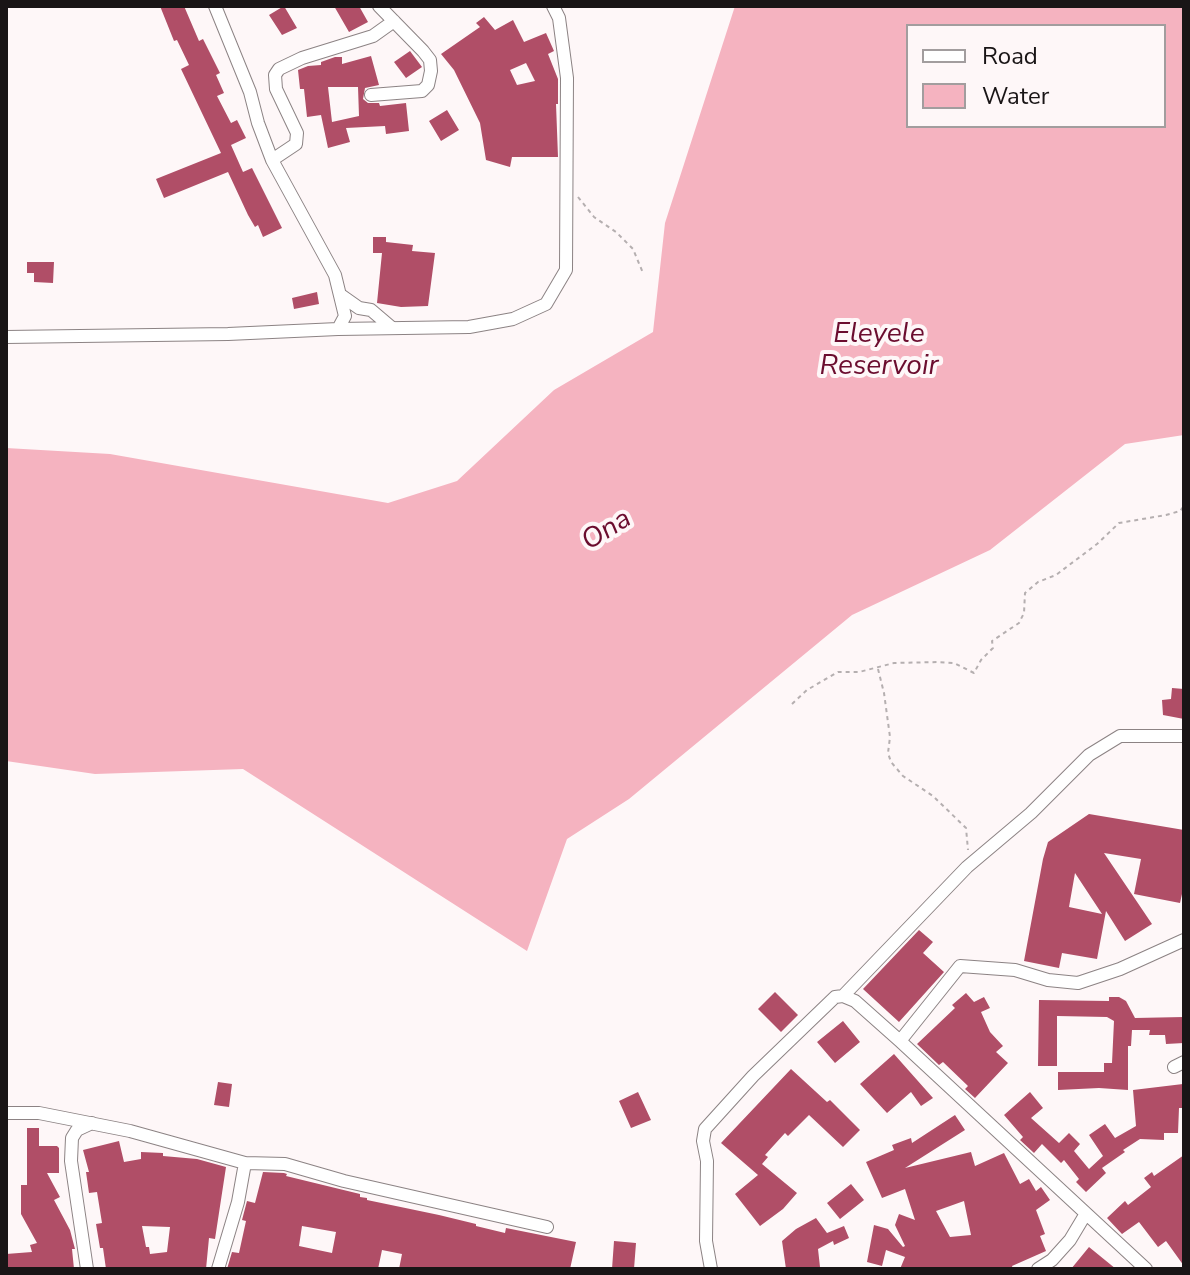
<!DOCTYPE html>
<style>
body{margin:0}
#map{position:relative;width:1190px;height:1275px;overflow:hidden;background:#fef7f8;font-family:"Nunito Sans",sans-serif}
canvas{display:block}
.frame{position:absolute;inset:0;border:8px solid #191516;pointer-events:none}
.legend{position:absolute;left:906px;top:24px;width:260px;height:104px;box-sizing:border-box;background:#fef7f8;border:2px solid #a29d9e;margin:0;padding:10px 14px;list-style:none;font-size:24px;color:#191516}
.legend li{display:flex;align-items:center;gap:16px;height:40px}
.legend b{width:40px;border:2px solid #a29d9e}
</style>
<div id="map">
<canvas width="1190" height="1275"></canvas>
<div class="frame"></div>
<ul class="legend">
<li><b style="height:10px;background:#fff"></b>Road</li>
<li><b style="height:22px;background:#f5b3c0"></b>Water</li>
</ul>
</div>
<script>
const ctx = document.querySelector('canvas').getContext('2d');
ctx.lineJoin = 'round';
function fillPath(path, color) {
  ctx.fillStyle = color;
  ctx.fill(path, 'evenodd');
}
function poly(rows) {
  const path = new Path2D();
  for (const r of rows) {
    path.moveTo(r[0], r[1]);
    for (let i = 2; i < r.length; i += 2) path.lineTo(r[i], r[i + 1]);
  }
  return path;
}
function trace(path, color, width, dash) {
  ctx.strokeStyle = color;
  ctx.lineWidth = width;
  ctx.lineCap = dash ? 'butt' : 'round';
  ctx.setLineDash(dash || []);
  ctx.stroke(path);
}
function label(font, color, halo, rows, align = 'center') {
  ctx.font = font + ' "Nunito Sans",sans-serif';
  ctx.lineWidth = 8;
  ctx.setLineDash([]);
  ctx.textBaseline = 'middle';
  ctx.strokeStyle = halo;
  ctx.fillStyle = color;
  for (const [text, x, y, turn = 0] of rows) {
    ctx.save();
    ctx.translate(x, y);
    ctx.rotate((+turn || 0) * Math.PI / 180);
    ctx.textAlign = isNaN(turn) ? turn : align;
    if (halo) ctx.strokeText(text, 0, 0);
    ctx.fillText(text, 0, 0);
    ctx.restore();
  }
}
const water = poly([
 [735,6,1184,6,1184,435,1125,444,990,550,852,615,629,799,567,839,527,951,243,769,95,774,6,761,6,448,110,454,388,503,457,481,554,390,653,332,665,223],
 [908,26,1164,26,1164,126,908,126]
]);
const building = poly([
 [160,6,184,6,199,41,203,39,220,73,216,75,224,93,217,96,231,123,237,120,246,138,231,145,243,172,252,168,282,228,263,237,258,225,255,227,248,215,228,172,164,198,156,179,221,153,181,69,189,65,177,40,174,41],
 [284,6,297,28,282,35,269,15],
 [334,6,359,6,368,22,349,32],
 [484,17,495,30,513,20,524,42,546,33,554,51,548,54,558,79,558,104,556,104,558,157,512,157,510,167,486,160,480,123,454,70,441,54,480,27,476,23],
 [526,63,535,81,517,85,510,70],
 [410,51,422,67,406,78,394,62],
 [371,56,379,85,365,88,363,99,368,103,379,103,380,106,406,103,409,131,386,134,385,126,346,128,350,142,328,148,321,115,307,117,304,89,300,89,298,70,308,66,321,65,321,62,335,57,342,57,342,64],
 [328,87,358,87,359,116,332,122],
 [447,110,459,130,441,141,429,121],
 [373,237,386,237,386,242,413,245,412,251,435,253,428,306,401,307,377,303,382,253,373,253],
 [27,262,54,262,53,283,34,282,34,273,27,273],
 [317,292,319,304,294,309,292,298],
 [1172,688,1184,689,1184,719,1163,715,1162,700,1171,699],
 [1089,814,1184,830,1184,885,1180,903,1134,894,1141,859,1104,853,1152,924,1125,941,1106,911,1097,959,1062,953,1059,968,1024,961,1043,859,1048,842],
 [1075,873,1102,914,1069,907],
 [919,930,933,942,923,953,944,972,899,1022,863,989],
 [775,992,798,1015,781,1032,758,1009],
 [966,993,974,1002,984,997,990,1008,981,1012,990,1032,1003,1046,996,1052,1008,1063,975,1098,965,1089,968,1086,943,1062,939,1065,917,1044,955,1008,952,1005],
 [1109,997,1119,997,1126,1001,1135,1018,1184,1017,1184,1043,1166,1044,1165,1035,1149,1035,1150,1030,1132,1030,1131,1046,1128,1046,1128,1090,1099,1088,1058,1090,1058,1072,1104,1072,1104,1063,1112,1063,1114,1021,1107,1017,1057,1016,1057,1066,1038,1066,1039,1000,1109,1001],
 [843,1021,860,1042,835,1063,817,1042],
 [894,1054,933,1098,921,1106,911,1092,887,1113,860,1084],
 [791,1069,827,1102,830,1100,860,1130,843,1147,809,1115,788,1136,785,1133,765,1155,768,1157,762,1164,797,1193,783,1209,760,1226,735,1194,758,1175,721,1143],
 [218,1082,232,1084,229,1107,214,1105],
 [1183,1084,1184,1108,1179,1108,1178,1133,1164,1133,1164,1140,1140,1139,1123,1150,1125,1152,1102,1168,1106,1173,1086,1192,1076,1182,1079,1179,1064,1160,1061,1163,1042,1144,1034,1153,1020,1140,1023,1137,1004,1115,1030,1092,1043,1108,1031,1118,1059,1143,1069,1133,1080,1144,1074,1151,1089,1169,1103,1156,1089,1135,1105,1124,1115,1138,1136,1126,1133,1090],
 [638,1092,651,1120,631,1128,619,1101],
 [955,1115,965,1130,905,1168,971,1152,975,1166,1004,1153,1020,1184,1029,1179,1036,1191,1041,1187,1050,1200,1036,1210,1045,1234,1040,1236,1046,1251,1012,1266,1013,1269,900,1269,905,1257,886,1250,882,1266,867,1262,874,1225,888,1229,903,1247,905,1246,895,1225,899,1214,915,1220,905,1189,882,1198,866,1162,894,1150,892,1145,911,1138,912,1143],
 [964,1201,971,1235,950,1237,936,1211],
 [27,1128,39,1128,39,1146,57,1146,59,1148,59,1173,47,1173,60,1197,54,1200,70,1230,75,1249,72,1249,74,1269,6,1269,6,1254,32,1252,30,1245,37,1243,21,1214,21,1185,27,1185],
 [119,1141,124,1162,141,1159,141,1152,163,1153,163,1156,197,1159,226,1167,215,1239,209,1238,206,1269,106,1269,103,1248,100,1248,96,1224,102,1223,97,1192,89,1193,86,1172,89,1172,83,1150],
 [142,1226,170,1227,167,1252,150,1254,149,1247,146,1247],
 [1184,1155,1184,1266,1166,1241,1158,1247,1139,1222,1122,1234,1107,1218,1125,1201,1128,1205,1151,1187,1144,1178,1152,1172,1154,1176],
 [263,1172,284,1173,287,1174,286,1176,360,1194,360,1197,367,1198,367,1200,439,1215,476,1224,476,1226,505,1233,506,1228,576,1242,570,1269,399,1269,402,1254,382,1250,378,1269,227,1269,232,1252,239,1253,246,1221,242,1220,247,1201,255,1203],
 [302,1226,336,1232,332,1253,299,1246],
 [851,1184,864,1200,840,1219,827,1203],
 [816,1218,827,1233,844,1226,849,1238,834,1245,833,1241,818,1249,820,1267,786,1269,782,1241,796,1229],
 [614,1241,636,1243,634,1269,612,1269],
 [1089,1247,1116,1269,1071,1269]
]);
const path = poly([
 [578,197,594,217,616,232,633,249,643,273],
 [878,669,884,693,890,737,888,753,891,762,903,776,933,796,966,828,968,850],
 [792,704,807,690,838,672,859,672,894,663,938,662,954,663,974,673,981,660,993,648,992,641,1019,623,1024,613,1025,593,1038,582,1056,575,1097,544,1119,523,1166,515,1180,511,1184,506]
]);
const street = poly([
 [371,95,422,91,428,85,431,71,430,60,423,51,379,6],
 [272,160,296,144,297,133,276,89,275,75,279,69,302,58,373,36,394,21],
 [342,296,359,308,371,310,391,327],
 [338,329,469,327,513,319,546,304,566,270,567,78,559,18,553,6],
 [6,337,228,334,338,329,345,316,335,275,272,160,258,123,250,92,215,6],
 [843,996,855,1001,900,1041,1146,1269],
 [900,1041,960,966,1015,970,1048,980,1078,983,1120,969,1184,940],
 [1174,1067,1184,1062],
 [6,1113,39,1113,130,1131,245,1163,285,1164,344,1181,547,1227],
 [87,1269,71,1161,72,1138,77,1130,92,1123],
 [218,1269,238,1202,245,1163],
 [711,1269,706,1241,707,1161,703,1141,705,1129,753,1076,835,997,843,996,967,867,1031,813,1089,755,1120,736,1184,736],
 [1038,1269,1052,1260,1070,1240,1085,1215]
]);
const waterNames = [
 ["Eleyele",879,335],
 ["Reservoir",879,367],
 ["Ona",607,531,-32]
];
fillPath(water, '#f5b3c0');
fillPath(building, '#b04e67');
trace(street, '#8c8384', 14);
trace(path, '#b5afb0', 2, [4, 4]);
trace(street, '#fff', 12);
label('italic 28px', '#6b0d2f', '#fef7f8', waterNames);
</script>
